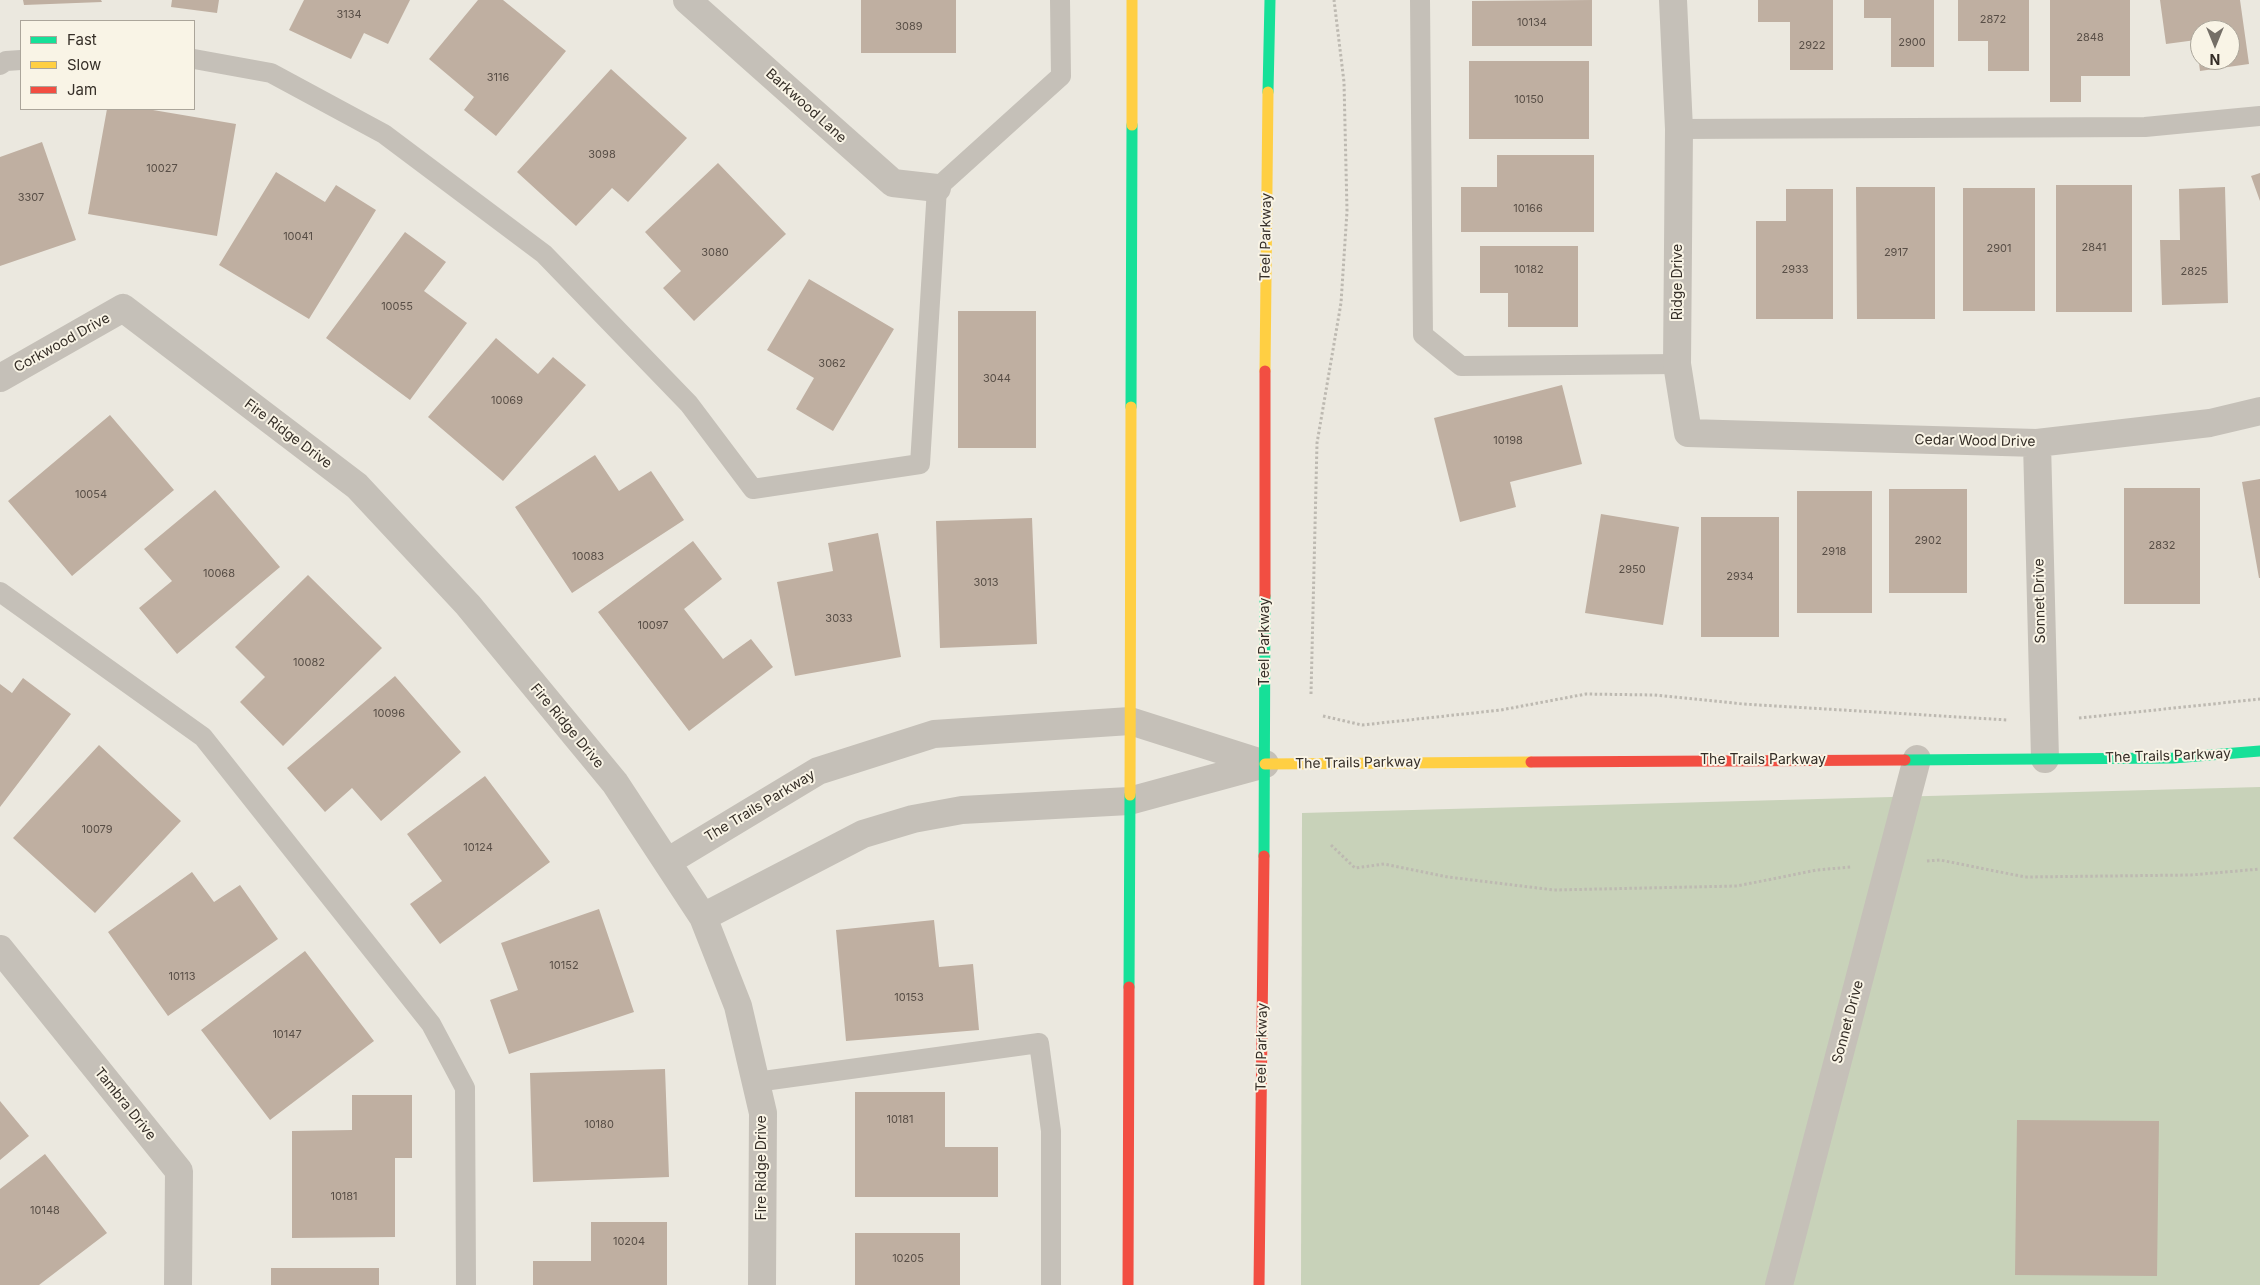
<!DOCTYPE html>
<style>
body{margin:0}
#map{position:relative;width:2260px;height:1285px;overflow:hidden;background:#ebe8df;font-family:Inter,sans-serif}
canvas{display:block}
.legend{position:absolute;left:20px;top:20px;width:175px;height:90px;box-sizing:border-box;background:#f9f4e6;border:1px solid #aba59a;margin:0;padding:6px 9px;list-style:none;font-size:15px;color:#352e27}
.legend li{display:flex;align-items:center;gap:10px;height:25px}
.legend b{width:25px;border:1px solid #aba59a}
.north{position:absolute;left:2190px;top:20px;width:50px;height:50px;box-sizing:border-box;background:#f9f4e6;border:1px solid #aba59a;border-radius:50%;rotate:180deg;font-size:14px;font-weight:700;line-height:20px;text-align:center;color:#352e27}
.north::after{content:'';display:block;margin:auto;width:18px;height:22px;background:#756f67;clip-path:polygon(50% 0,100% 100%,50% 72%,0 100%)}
</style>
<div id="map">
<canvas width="2260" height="1285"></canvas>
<ul class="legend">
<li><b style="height:6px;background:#16e098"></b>Fast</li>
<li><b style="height:6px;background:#ffcf43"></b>Slow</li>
<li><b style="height:6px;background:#f24e42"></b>Jam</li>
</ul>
<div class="north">N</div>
</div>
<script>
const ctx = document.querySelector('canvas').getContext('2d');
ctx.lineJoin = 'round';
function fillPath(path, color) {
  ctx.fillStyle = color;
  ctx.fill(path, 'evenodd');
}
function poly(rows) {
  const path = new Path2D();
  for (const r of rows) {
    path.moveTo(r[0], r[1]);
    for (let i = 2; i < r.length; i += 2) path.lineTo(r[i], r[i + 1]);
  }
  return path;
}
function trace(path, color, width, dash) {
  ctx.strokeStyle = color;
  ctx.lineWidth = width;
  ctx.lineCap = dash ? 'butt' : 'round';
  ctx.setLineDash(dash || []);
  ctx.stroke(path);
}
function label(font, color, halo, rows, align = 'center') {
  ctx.font = font + ' Inter,sans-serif';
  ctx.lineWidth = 4;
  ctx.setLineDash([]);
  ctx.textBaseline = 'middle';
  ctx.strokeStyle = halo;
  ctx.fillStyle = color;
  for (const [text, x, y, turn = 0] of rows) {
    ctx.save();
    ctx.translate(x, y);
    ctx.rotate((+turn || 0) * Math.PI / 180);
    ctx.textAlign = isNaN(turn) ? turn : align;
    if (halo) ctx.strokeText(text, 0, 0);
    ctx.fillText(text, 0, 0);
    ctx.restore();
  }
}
const green = poly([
 [2260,787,2260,1285,1301,1285,1302,813]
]);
const building = poly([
 [23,0,101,0,102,2,24,5],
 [172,0,219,0,217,13,171,7],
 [304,0,410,0,388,44,364,33,351,59,289,30],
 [478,0,503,0,566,51,496,136,464,110,474,97,429,59],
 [861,0,956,0,956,53,861,53],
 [1592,0,1592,46,1472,46,1472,1],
 [1758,0,1833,0,1833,70,1790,70,1790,22,1758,22],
 [1864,0,1934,0,1934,67,1891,67,1891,18,1864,18],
 [1958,0,2029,0,2029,71,1988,71,1988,41,1958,41],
 [2050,0,2130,0,2130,76,2081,76,2081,102,2050,102],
 [2160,0,2240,0,2249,64,2200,71,2196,40,2166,44],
 [2200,30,2230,30,2230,60,2200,60],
 [1469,61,1589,61,1589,139,1469,139],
 [611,69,687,138,628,202,612,188,576,226,517,172],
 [107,109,147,109,236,124,217,236,88,214],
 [42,142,76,240,0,266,0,157],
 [1497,155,1594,155,1594,232,1461,232,1461,187,1497,187],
 [718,163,786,234,694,321,663,288,681,271,645,232],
 [276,172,325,202,336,185,376,210,309,319,219,265],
 [2260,173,2260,201,2251,176],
 [2056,185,2132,185,2132,312,2056,312],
 [1856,187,1935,187,1935,319,1857,319],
 [2225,187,2228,303,2162,305,2160,240,2180,240,2179,189],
 [1963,188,2035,188,2035,311,1963,311],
 [1786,189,1833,189,1833,319,1756,319,1756,221,1786,221],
 [405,232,446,262,424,291,467,323,410,400,326,338],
 [1480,246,1578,246,1578,327,1508,327,1508,293,1480,293],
 [809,279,894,329,833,431,796,409,814,378,767,350],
 [958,311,1036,311,1036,448,958,448],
 [496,338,538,374,553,357,586,385,503,481,428,417],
 [1562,385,1582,464,1510,482,1516,507,1460,522,1434,418],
 [110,415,174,490,72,576,8,501],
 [595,455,619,491,651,471,684,520,572,593,515,507],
 [2260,479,2260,578,2259,578,2242,482],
 [2124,488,2200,488,2200,604,2124,604],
 [1889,489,1967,489,1967,593,1889,593],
 [215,490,280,567,177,654,139,608,172,581,144,549],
 [1797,491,1872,491,1872,613,1797,613],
 [1601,514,1679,527,1663,625,1585,613],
 [1701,517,1779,517,1779,637,1701,637],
 [1032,518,1037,644,940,648,936,521],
 [878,533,901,657,795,676,777,582,833,571,828,543],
 [693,541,722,579,684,609,723,659,751,639,773,667,689,731,598,612],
 [308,575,382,648,283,746,240,702,265,677,235,647],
 [395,676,461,752,381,821,352,788,325,812,287,768],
 [23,678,71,714,0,807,0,684,12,693],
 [99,745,181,821,95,913,13,838],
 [485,776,550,862,440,944,410,904,442,881,407,834],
 [192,872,214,902,240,885,278,939,168,1016,108,932],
 [599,909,634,1012,509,1054,490,1000,518,990,501,943],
 [934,920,939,967,973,964,979,1030,846,1041,836,930],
 [305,951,374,1041,270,1120,201,1030],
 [665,1069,669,1177,533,1182,530,1073],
 [855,1092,945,1092,945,1147,998,1147,998,1197,855,1197],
 [352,1095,412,1095,412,1158,395,1158,395,1237,292,1238,292,1131,352,1130],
 [0,1101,29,1136,0,1160],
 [2017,1120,2159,1121,2157,1276,2015,1275],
 [45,1154,107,1233,39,1285,0,1285,0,1189],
 [591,1222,667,1222,667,1285,533,1285,533,1261,591,1261],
 [855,1233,960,1233,960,1285,855,1285],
 [271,1268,379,1268,379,1285,271,1285]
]);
const path = poly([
 [1311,694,1317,443,1341,303,1347,211,1344,82,1334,0],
 [1323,716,1362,725,1501,710,1586,694,1654,695,1743,704,2008,720],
 [2079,718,2260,699],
 [1331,845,1355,868,1384,864,1448,877,1554,890,1737,886,1817,870,1851,867],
 [1927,861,1940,860,2025,877,2191,875,2260,869]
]);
const lane = poly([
 [1420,0,1423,335,1461,366,1677,364],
 [194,59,271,73,384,134,544,254,689,404,753,489,920,464,937,188,1061,76,1060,0],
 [0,65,6,61,21,60],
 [1679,129,2145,127,2260,116],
 [0,592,203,737,431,1024,465,1088,466,1285],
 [756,1082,1039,1043,1051,1131,1051,1285]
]);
const street = poly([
 [687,0,893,183,937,188],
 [1673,0,1679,129,1677,364,1688,433,2037,443,2210,423,2260,411],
 [0,378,123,308,357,486,468,605,615,783,703,917,738,1006,763,1113,762,1285],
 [2037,443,2045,759],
 [667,862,818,771,934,734,1130,721,1265,764],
 [703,917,863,834,913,819,962,810,1129,801,1265,764],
 [0,949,179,1171,178,1285],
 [1779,1285,1917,759]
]);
const fast = poly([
 [1268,92,1270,0],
 [1131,407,1132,125],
 [1905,760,2173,758,2260,751],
 [1264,856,1265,596],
 [1129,987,1130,795]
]);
const slow = poly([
 [1132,125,1132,0],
 [1265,371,1268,92],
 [1265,764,1531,762],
 [1130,795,1131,407]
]);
const jam = poly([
 [1265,371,1265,596],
 [1531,762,1905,760],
 [1128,1285,1129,987],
 [1259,1285,1264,856]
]);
const numberNames = [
 ["3134",349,15],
 ["2872",1993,20],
 ["10134",1532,23],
 ["3089",909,27],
 ["2848",2090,38],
 ["2900",1912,43],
 ["2922",1812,46],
 ["3116",498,78],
 ["10150",1529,100],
 ["3098",602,155],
 ["10027",162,169],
 ["3307",31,198],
 ["10166",1528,209],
 ["10041",298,237],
 ["2841",2094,248],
 ["2901",1999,249],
 ["3080",715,253],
 ["2917",1896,253],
 ["10182",1529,270],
 ["2933",1795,270],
 ["2825",2194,272],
 ["10055",397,307],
 ["3062",832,364],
 ["3044",997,379],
 ["10069",507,401],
 ["10198",1508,441],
 ["10054",91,495],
 ["2902",1928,541],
 ["2832",2162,546],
 ["2918",1834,552],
 ["10083",588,557],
 ["2950",1632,570],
 ["10068",219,574],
 ["2934",1740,577],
 ["3013",986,583],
 ["3033",839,619],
 ["10097",653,626],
 ["10082",309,663],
 ["10096",389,714],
 ["10079",97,830],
 ["10124",478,848],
 ["10152",564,966],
 ["10113",182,977],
 ["10153",909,998],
 ["10147",287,1035],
 ["10181",900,1120],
 ["10180",599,1125],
 ["10181",344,1197],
 ["10148",45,1211],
 ["10204",629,1242],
 ["10205",908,1259]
];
const streetNames = [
 ["Barkwood Lane",806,106,42],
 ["Teel Parkway",1266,237,-89],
 ["Ridge Drive",1678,282,-90],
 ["Corkwood Drive",62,343,-29],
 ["Fire Ridge Drive",288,434,37],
 ["Cedar Wood Drive",1975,441,1],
 ["Sonnet Drive",2040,601,-91],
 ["Teel Parkway",1265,642,-90],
 ["Fire Ridge Drive",567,726,50],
 ["The Trails Parkway",2168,756,-2],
 ["The Trails Parkway",1763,760],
 ["The Trails Parkway",1358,763,-1],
 ["The Trails Parkway",760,806,-31],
 ["Sonnet Drive",1848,1022,-75],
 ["Teel Parkway",1262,1047,-89],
 ["Tambra Drive",125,1104,51],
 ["Fire Ridge Drive",762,1168,-90]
];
fillPath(green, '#c8d2b9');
fillPath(building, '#bfafa1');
trace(path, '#bdb9b1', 3, [2.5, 2.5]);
trace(lane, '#c5c0b8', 20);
trace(street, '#c5c0b8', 28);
trace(fast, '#16e098', 11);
trace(slow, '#ffcf43', 11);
trace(jam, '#f24e42', 11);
label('11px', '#584e46', null, numberNames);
label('14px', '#352e27', '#f9f4e6', streetNames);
</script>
